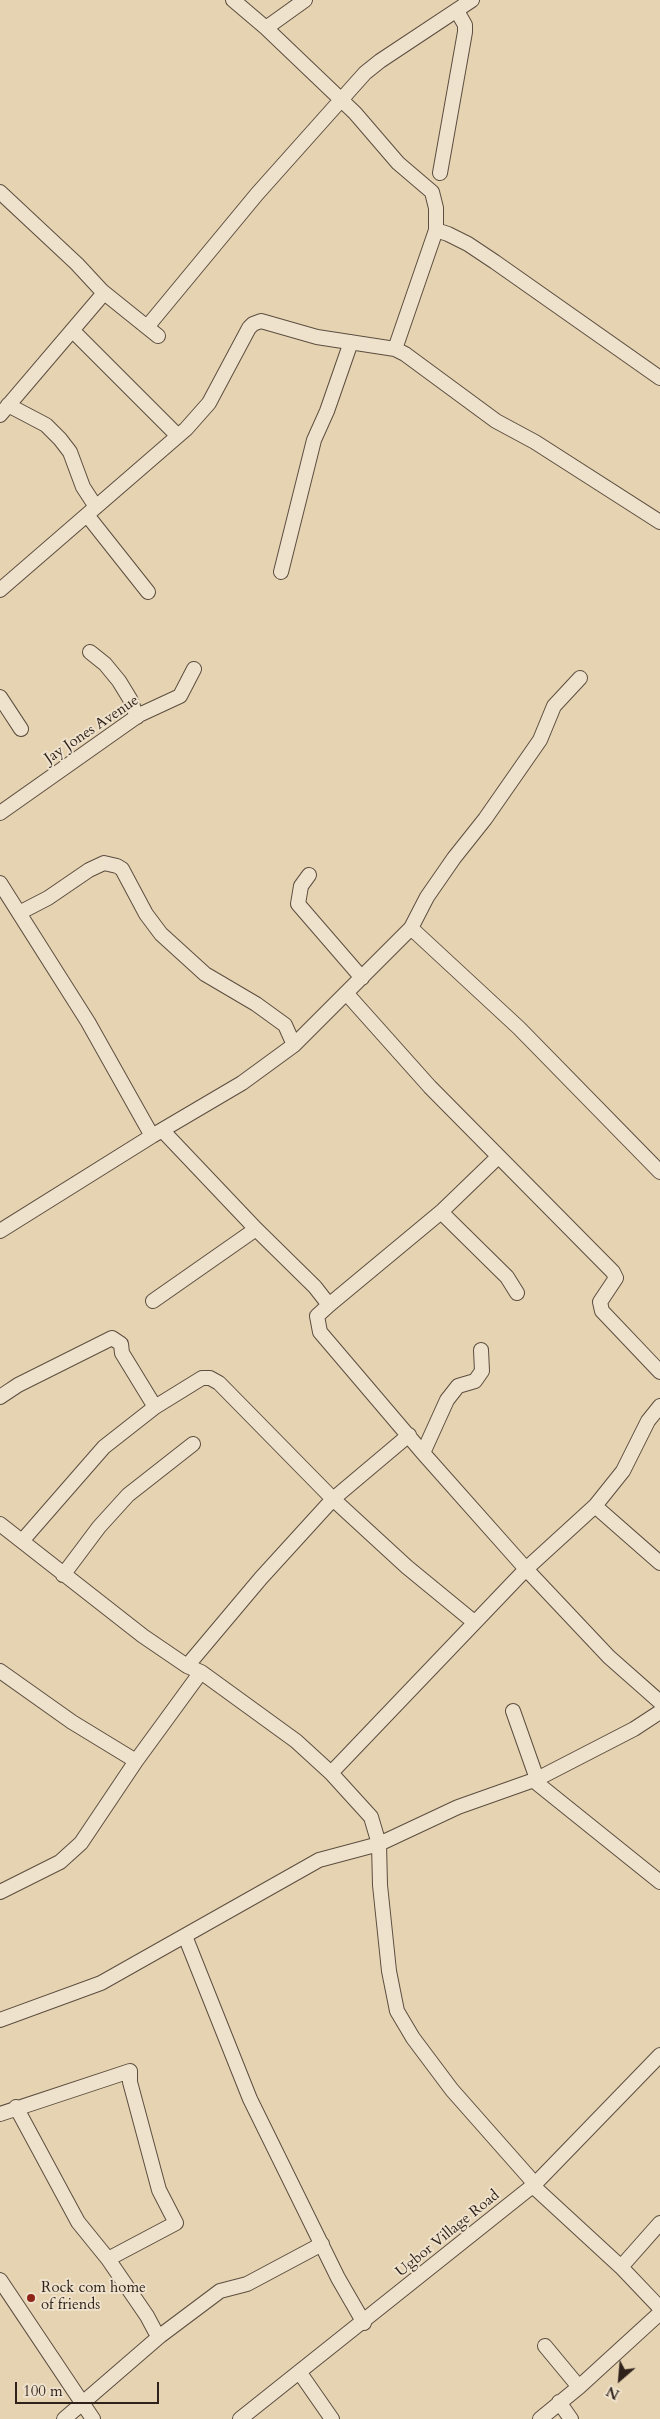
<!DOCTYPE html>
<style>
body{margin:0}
#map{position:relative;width:660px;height:2419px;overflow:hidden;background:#e6d3b1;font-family:Cardo,serif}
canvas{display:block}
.north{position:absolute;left:595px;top:2354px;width:50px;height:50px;-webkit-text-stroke:4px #efe2cc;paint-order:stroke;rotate:207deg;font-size:14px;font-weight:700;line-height:20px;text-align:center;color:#2e221b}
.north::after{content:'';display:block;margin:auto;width:18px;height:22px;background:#2e221b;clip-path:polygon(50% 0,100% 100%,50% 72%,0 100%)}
.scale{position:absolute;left:15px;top:2382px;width:144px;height:22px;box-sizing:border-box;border:2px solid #2e221b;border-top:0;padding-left:6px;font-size:15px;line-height:18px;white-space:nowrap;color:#2e221b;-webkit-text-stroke:4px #efe2cc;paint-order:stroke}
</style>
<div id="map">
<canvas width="660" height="2419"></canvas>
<div class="north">N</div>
<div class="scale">100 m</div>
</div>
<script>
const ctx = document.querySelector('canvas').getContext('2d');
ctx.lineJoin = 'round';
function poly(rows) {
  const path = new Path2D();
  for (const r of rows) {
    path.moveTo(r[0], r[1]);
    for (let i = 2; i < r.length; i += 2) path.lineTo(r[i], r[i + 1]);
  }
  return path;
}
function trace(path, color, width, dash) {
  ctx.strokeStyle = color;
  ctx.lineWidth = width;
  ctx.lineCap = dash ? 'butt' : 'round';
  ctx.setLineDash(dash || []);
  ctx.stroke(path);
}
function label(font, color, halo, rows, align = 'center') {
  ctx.font = font + ' Cardo,serif';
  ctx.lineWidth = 4;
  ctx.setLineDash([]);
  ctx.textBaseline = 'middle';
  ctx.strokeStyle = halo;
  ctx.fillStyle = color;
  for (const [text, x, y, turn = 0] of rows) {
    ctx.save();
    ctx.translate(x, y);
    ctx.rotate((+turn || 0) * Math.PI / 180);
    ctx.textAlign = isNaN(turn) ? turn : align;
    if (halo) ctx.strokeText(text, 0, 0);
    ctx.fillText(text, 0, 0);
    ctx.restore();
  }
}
const minor = poly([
 [233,0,266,28,355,113,398,163,432,192,436,208,436,230],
 [266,28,305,0],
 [440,173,465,32,465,25,457,11],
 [0,192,77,264,102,291,158,336],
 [147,327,257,194,365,73,380,61,472,0],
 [73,331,178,436],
 [395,349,436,230,448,234,468,244,495,262,660,378],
 [8,405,46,425,60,439,70,452,83,487,96,507],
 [0,415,104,293],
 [87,515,148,592],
 [281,572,314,440,327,411,351,342],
 [0,590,186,429,209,403,249,328,253,324,261,321,317,337,395,349,405,354,496,421,535,442,660,522],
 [90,652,105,664,119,681,130,699,137,717],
 [0,697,21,729],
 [0,813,139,715,180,696,194,669],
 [309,875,301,886,298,904,362,978],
 [0,883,88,1022,152,1136],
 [19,913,48,898,89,870,104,863,117,866,122,869,146,914,161,934,205,974,256,1004,285,1025,294,1045],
 [411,928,519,1028,660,1172],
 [347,994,430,1087,613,1272,616,1278,600,1302,602,1311,660,1372],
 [162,1130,256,1229,315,1287,329,1305],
 [498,1157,441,1212,329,1305,317,1316,320,1332,423,1453,526,1569,609,1657,660,1702],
 [441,1212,507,1277,517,1293],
 [0,1231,152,1136,242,1083,294,1045,411,928,427,897,454,858,485,819,540,740,554,706,580,678],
 [153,1301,256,1229],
 [0,1397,18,1385,112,1338,121,1344,122,1353,155,1407],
 [423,1453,447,1400,458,1386,475,1381,482,1371,481,1350],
 [595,1506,660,1563],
 [0,1524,143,1636,187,1666,201,1672,296,1741,331,1773,371,1817,379,1844,380,1885,389,1971,397,2011,413,2038,452,2090,535,2184],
 [22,1541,104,1447,155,1407,202,1378,210,1378,219,1383,333,1499,407,1567,474,1622],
 [63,1575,99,1527,128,1495,193,1444],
 [187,1666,261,1578,333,1499,409,1435],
 [0,1671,72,1722,136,1761,201,1672],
 [513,1711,537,1779],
 [331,1773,526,1569,595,1506,623,1471,648,1421,660,1406],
 [533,1780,660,1882],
 [0,1892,60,1862,81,1843,136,1761],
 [185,1936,250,2099,338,2278,364,2323],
 [0,2020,101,1983,319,1860,379,1844,458,1807,537,1779,634,1729,660,1712],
 [16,2107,78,2222,108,2259,147,2316,155,2331,160,2336,64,2419],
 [0,2114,130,2071,130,2082,159,2190,176,2223,108,2259],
 [533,2186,621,2267,660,2308],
 [621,2267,660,2223],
 [0,2280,93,2419],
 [160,2336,220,2291,247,2284,322,2244],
 [545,2346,579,2387],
 [300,2373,332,2419],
 [559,2402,571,2419],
 [240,2419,535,2184,660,2055],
 [540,2419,579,2387,660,2313]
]);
const markers = [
 [31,2298,5,"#8f2418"]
];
const streetNames = [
 ["Jay Jones Avenue",92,730,-34],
 ["Ugbor Village Road",448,2234,-39]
];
const poiNames = [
 ["Rock com home",41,2289],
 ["of friends",41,2306]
];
trace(minor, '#5c4e40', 16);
trace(minor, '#efe2cc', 14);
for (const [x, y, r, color] of markers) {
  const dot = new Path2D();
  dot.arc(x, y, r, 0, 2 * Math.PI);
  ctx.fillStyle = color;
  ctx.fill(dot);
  trace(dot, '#efe2cc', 2);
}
label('15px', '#2e221b', '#efe2cc', streetNames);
label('15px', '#2e221b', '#efe2cc', poiNames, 'left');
</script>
